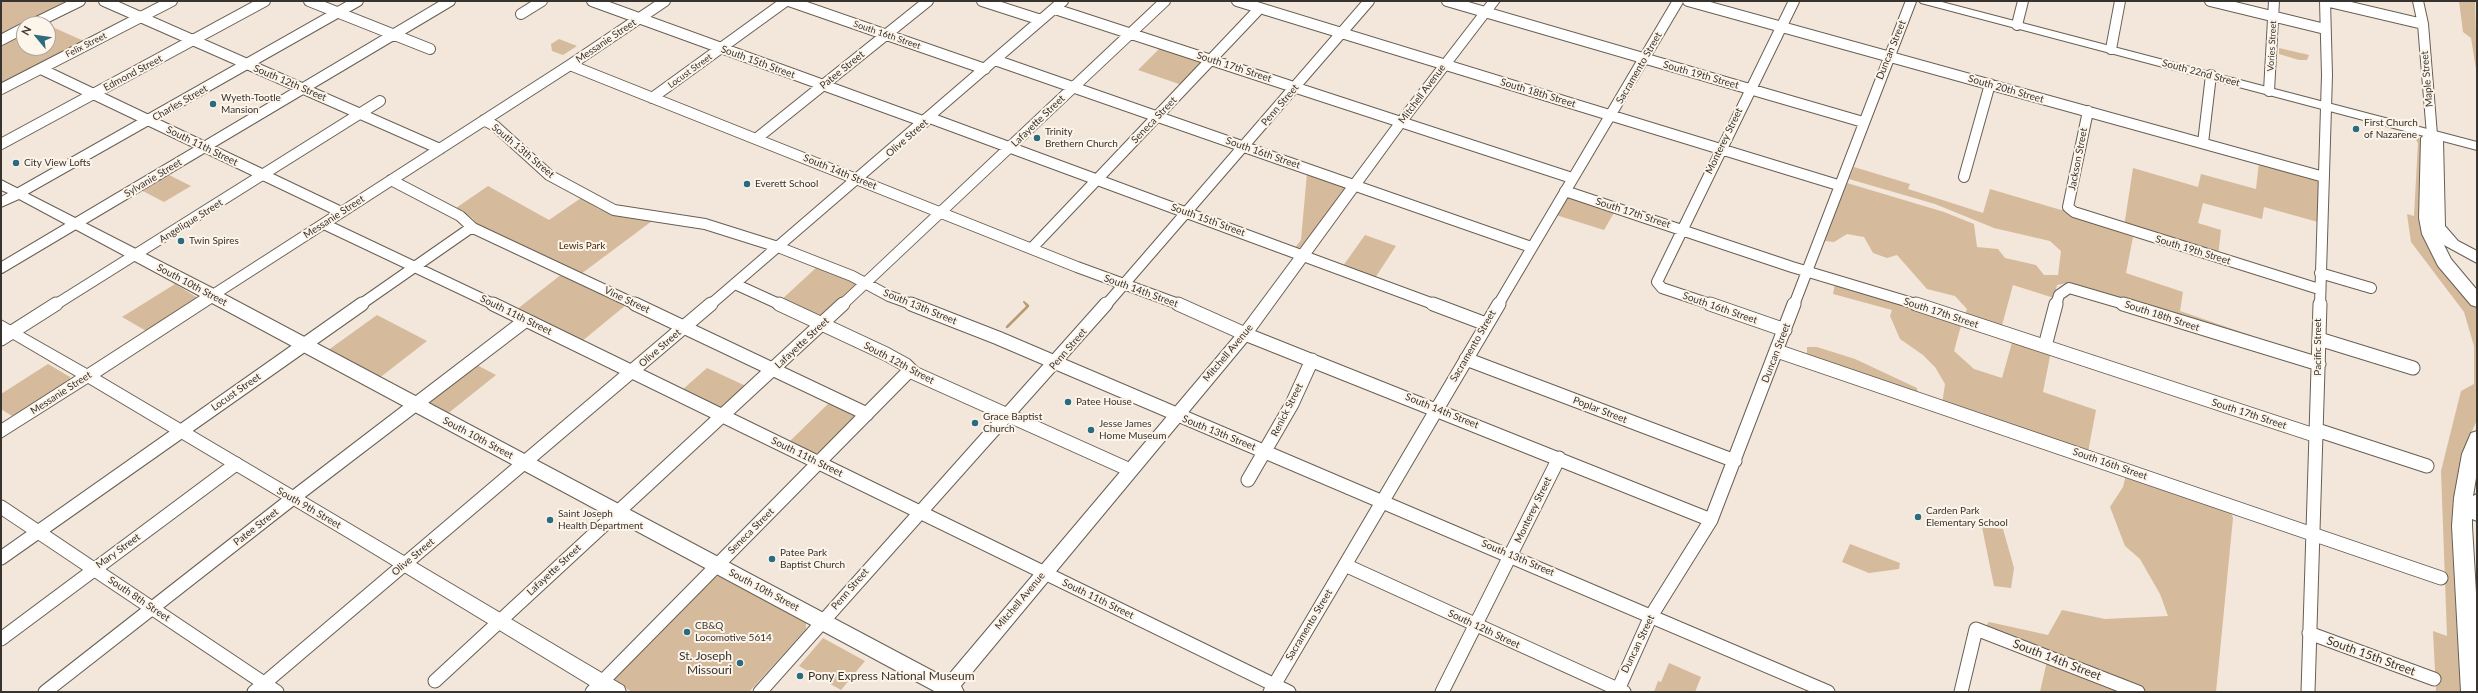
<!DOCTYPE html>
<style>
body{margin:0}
#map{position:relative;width:2478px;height:693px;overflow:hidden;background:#f2e7da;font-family:Lato,sans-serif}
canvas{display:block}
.frame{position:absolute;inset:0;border:2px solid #37332e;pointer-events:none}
.north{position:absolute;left:16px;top:16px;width:40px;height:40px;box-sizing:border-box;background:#fdf4ea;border:1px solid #aea79f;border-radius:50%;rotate:299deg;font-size:11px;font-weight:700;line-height:16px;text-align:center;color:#37332e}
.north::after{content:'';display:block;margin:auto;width:14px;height:18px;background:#2a6b7f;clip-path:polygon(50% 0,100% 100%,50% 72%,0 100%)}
</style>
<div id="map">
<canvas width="2478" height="693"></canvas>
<div class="frame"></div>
<div class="north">N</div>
</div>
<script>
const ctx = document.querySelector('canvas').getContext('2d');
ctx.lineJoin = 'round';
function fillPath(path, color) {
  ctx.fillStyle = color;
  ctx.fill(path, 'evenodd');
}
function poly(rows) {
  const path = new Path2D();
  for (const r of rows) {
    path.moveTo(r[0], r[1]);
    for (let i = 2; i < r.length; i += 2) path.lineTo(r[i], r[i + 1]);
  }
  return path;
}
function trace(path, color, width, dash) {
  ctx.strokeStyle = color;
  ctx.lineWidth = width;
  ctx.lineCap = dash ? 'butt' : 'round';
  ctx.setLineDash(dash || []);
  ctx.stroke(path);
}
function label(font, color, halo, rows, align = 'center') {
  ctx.font = font + ' Lato,sans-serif';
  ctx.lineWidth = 4;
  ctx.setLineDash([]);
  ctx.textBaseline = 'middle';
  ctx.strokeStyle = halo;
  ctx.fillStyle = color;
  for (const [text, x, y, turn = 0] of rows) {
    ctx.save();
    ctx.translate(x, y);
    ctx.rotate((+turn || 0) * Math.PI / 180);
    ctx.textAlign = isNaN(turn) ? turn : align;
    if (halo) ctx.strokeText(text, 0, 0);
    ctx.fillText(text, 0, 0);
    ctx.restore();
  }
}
const green = poly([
 [1,1,72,1,1,36],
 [2459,1,2475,1,2477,75,2471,38,2463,32],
 [48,25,86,42,1,86,1,43,24,31,24,48,48,48],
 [559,39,577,46,563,55,552,51,551,44],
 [1161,47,1203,61,1182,85,1138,70],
 [2279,48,2309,55,2307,60,2299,60,2279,54],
 [2406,132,2421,139,2423,214,2477,307,2477,420,2465,447,2458,475,2455,503,2462,692,2436,692,2433,631,2447,636,2441,471,2461,391,2474,384,2474,346,2464,312,2411,242,2407,214,2414,216,2418,143,2414,137],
 [2259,162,2317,180,2319,183,2318,222,2264,207,2262,219,2203,203,2198,223,2221,230,2218,256,2124,227,2133,168,2198,187,2201,174,2256,189],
 [1854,167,1910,184,1908,189,1983,213,1990,189,2061,210,2066,209,2084,220,2133,237,2126,273,2183,292,2180,311,2253,336,2258,343,2248,342,2067,283,2057,285,2054,298,2013,285,2001,329,1964,317,1967,309,1955,296,1927,289,1897,255,1887,258,1873,253,1864,237,1847,234,1834,242,1825,241,1847,183,1944,212,1974,224,1977,247,1998,249,2005,258,2036,265,2044,275,2058,275,2061,251,2050,241,1994,228,1935,204,1849,179],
 [165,173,191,186,164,202,139,189],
 [1307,173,1346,188,1345,190,1302,247,1294,249,1301,240],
 [488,186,549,220,581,198,599,209,617,215,652,221,581,274,481,228,472,218,456,208],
 [1569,196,1615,211,1604,230,1556,215],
 [1365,235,1396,246,1375,278,1343,266],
 [818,266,858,283,819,318,779,302],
 [562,274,626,305,581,342,516,310],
 [175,284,198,298,148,332,122,317],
 [1835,284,1962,322,1954,351,1974,369,2002,378,2013,339,2051,351,2043,392,2096,410,2088,452,1942,404,1945,384,1935,367,1923,355,1900,339,1890,316,1892,310,1833,294],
 [377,315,427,341,378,379,327,351],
 [1807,347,1817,347,1855,359,1917,388,1918,395,1807,357],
 [48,364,70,377,70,380,36,404,12,416,1,409,1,394],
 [475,364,496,375,446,415,428,403,428,401],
 [707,368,748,387,721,408,682,390],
 [831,401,858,414,822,452,815,453,789,442],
 [2126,475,2231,513,2233,518,2216,692,2146,692,2135,688,2134,692,2040,692,2047,661,1984,628,1989,622,2048,635,2062,610,2105,619,2168,616,2160,594,2140,559,2125,546,2110,507,2123,487],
 [1982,527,2003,529,2014,568,2011,588,1994,586],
 [1850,544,1900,563,1899,569,1869,573,1842,562],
 [718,576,806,623,806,629,749,692,632,692,613,680,613,677,710,579],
 [823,638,865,661,841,690,799,666],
 [1669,663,1701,677,1695,692,1654,692,1658,681,1661,682]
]);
const streamFar1 = poly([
 [1024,302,1027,305]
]);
const stream = poly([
 [1007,327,1028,306,1026,304]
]);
const minorFar1 = poly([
 [104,1,440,149],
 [309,1,430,49],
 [592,1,925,122],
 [789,1,985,69],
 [982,1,1041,20],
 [1237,1,1838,185],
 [1447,1,1863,122],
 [1688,1,2324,177],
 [2210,1,2325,29],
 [2325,1,2423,24],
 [2418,1,2423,24,2432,135],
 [1055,9,1572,178],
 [521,14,542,1],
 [33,24,80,1],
 [2017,25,2023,1],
 [1,40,24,28],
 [2111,49,2120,1],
 [995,60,1531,247],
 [570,65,1077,267,1181,305],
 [41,69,341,212],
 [1,89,172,1],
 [2269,91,2274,1],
 [652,98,786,1],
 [2088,111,2068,207,2074,212,2319,289],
 [930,118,1436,305],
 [484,120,495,126,549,175,614,210,705,224,778,247,852,276,889,296,914,305],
 [756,139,928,1],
 [2203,143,2211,75],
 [1,144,265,1],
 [1964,177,1990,84],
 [391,180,460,216,473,228,637,305],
 [1565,191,1792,267,1919,305],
 [19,193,358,1],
 [324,224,495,305],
 [1032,248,1260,8],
 [1,268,450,1],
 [2320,273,2371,288],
 [735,284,781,305],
 [213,295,570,65,665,1],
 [55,305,380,101],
 [360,305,472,227],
 [710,305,1063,1],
 [842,305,1165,1],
 [1106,305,1369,1],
 [1498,305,1678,1],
 [1713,305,1662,288,1657,282,1794,1],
 [1794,305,1911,1],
 [2056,305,2059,295,2069,288,2127,305],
 [2320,305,2327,75,2325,1]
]);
const minor = poly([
 [493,304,1289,692],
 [635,304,867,414],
 [779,304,886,354,906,365,914,373,1130,470],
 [911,304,998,338,1828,692],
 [1178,304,1245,334,1711,520],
 [1433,304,1486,324],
 [1710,304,1785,330],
 [1916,304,2317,436],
 [2123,304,2319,364],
 [1,339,56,304],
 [2319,339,2413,368],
 [2045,346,2056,304],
 [1777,351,2441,578],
 [1466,359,1735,461],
 [2317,430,2427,466],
 [1248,480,1292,404,1312,360],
 [1,507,277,692],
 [1,558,362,304],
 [1345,565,1624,692],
 [2309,633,2434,679],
 [1,639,236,464],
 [435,681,843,304],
 [45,692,293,498,526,320],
 [254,692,711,304],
 [592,692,910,370],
 [760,692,1106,304],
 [1270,692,1499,304],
 [1442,692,1559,458],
 [1617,692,1651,616,1711,520,1794,304],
 [1961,692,1976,629,2138,692],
 [2308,692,2320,304]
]);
const major = poly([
 [1488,1,1500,1,1405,125,1250,338,961,686,964,692,936,692,212,303,100,376,624,686,626,692,601,692,348,538,88,383,1,438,1,424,76,376,1,332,1,320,87,369,200,296,19,199,1,207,1,197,8,193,1,190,1,180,218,291,946,678,1240,330,1397,119,1488,1],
 [1919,1,1938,1,2477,142,2477,150,1921,3,1919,1]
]);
const highway = poly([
 [2432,130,2437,132,2443,140,2445,226,2458,241,2477,251,2477,263,2444,245,2451,259,2477,290,2477,307,2471,305,2438,266,2422,234,2419,218,2421,138,2427,132,2432,130],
 [2477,431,2477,472,2473,496,2477,494,2477,521,2472,519,2472,526,2477,609,2477,692,2461,692,2452,526,2454,498,2462,454,2471,433,2477,431]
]);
const markers = [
 [213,104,4,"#2a6b7f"],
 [2356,129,4,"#2a6b7f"],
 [1037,138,4,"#2a6b7f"],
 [16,163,4,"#2a6b7f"],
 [747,184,4,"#2a6b7f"],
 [181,241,4,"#2a6b7f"],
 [1068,402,4,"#2a6b7f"],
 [975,423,4,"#2a6b7f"],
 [1091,430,4,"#2a6b7f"],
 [1918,517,4,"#2a6b7f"],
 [550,520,4,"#2a6b7f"],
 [772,559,4,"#2a6b7f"],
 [687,632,4,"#2a6b7f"],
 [740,663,4,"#2a6b7f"],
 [800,676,4,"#2a6b7f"]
];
const farStreetnames = [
 ["South 16th Street",887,35,19],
 ["Felix Street",86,45,-27],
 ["Vories Street",2272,46,-87],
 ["Locust Street",690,71,-36]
];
const streetNames = [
 ["Messanie Street",606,41,-34],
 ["Duncan Street",1891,50,-68],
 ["South 15th Street",758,62,20],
 ["South 17th Street",1234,67,18],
 ["Sacramento Street",1639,68,-60],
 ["Patee Street",842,70,-39],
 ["Edmond Street",133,73,-28],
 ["South 22nd Street",2201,73,15],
 ["South 19th Street",1701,75,16],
 ["Maple Street",2427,79,-95],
 ["South 12th Street",290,83,23],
 ["South 20th Street",2006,89,16],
 ["South 18th Street",1538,93,17],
 ["Mitchell Avenue",1422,94,-53],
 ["Charles Street",180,103,-30],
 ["Penn Street",1280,105,-49],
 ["Seneca Street",1154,120,-46],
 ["Lafayette Street",1038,121,-44],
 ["Olive Street",907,138,-41],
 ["Monterey Street",1724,141,-64],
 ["South 11th Street",202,146,26],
 ["South 13th Street",523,151,40],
 ["South 16th Street",1263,153,19],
 ["Jackson Street",2078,159,-79],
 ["South 14th Street",840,172,22],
 ["Sylvanie Street",153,178,-31],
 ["South 17th Street",1633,213,18],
 ["Messanie Street",334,217,-33],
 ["South 15th Street",1208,220,20],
 ["Angelique Street",191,221,-32],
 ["South 19th Street",2193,250,17],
 ["South 10th Street",192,285,28],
 ["South 14th Street",1141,291,20],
 ["Vine Street",627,300,25],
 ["South 13th Street",920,307,22],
 ["South 16th Street",1720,308,19],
 ["South 17th Street",1941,313,18],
 ["South 11th Street",516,315,26],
 ["South 18th Street",2162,316,18],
 ["Lafayette Street",802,343,-43],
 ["Sacramento Street",1473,346,-60],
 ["Pacific Street",2318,347,-90],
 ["Olive Street",660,348,-41],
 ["Penn Street",1068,349,-49],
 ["Mitchell Avenue",1228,353,-50],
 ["Duncan Street",1776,353,-69],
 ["South 12th Street",899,363,28],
 ["Locust Street",236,392,-35],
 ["Messanie Street",61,393,-33],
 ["Renick Street",1287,410,-63],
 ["Poplar Street",1600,410,21],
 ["South 14th Street",1442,411,22],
 ["South 17th Street",2249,414,18],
 ["South 13th Street",1219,433,22],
 ["South 10th Street",478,438,28],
 ["South 11th Street",807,457,26],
 ["South 16th Street",2110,464,19],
 ["South 9th Street",309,508,30],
 ["Monterey Street",1533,510,-64],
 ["Patee Street",256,527,-38],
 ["Seneca Street",751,531,-45],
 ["Mary Street",118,551,-36],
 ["Olive Street",413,557,-40],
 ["South 13th Street",1518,558,23],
 ["Lafayette Street",554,570,-43],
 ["Penn Street",850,589,-49],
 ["South 10th Street",764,590,28],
 ["South 8th Street",139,599,34],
 ["South 11th Street",1098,599,26],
 ["Mitchell Avenue",1020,601,-50],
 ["Sacramento Street",1309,625,-59],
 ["South 12th Street",1484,629,25],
 ["Duncan Street",1638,644,-64]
];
const poiNames = [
 ["Wyeth-Tootle",221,98],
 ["Mansion",221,110],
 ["First Church",2364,123],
 ["of Nazarene",2364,135],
 ["Trinity",1045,132],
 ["Brethern Church",1045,144],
 ["City View Lofts",24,163],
 ["Everett School",755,184],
 ["Twin Spires",189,241],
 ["Patee House",1076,402],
 ["Grace Baptist",983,417],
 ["Church",983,429],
 ["Jesse James",1099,424],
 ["Home Museum",1099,436],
 ["Carden Park",1926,511],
 ["Elementary School",1926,523],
 ["Saint Joseph",558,514],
 ["Health Department",558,526],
 ["Patee Park",780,553],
 ["Baptist Church",780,565],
 ["CB&Q",695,626],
 ["Locomotive 5614",695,638]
];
const parkNames = [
 ["Lewis Park",582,246]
];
const nearPoinames = [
 ["St. Joseph",732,656],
 ["Missouri",732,670],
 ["Pony Express National Museum",808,676,"left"]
];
const nearStreetnames = [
 ["South 15th Street",2371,656,20],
 ["South 14th Street",2057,660,21]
];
fillPath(green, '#d5ba9b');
trace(streamFar1, '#ba9a74', 2);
trace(stream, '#ba9a74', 2.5);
trace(minorFar1, '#685f54', 12);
trace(minor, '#685f54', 15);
trace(major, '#685f54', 2);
trace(highway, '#685f54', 2);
trace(minorFar1, '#fff', 10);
trace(minor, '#fff', 13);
fillPath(major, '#fff');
fillPath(highway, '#fff');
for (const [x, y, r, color] of markers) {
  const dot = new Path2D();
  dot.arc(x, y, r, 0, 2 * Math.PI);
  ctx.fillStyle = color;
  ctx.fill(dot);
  trace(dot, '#fdf4ea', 1.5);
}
label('9px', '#37332e', '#fdf4ea', farStreetnames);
label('10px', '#37332e', '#fdf4ea', streetNames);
label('10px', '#37332e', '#fdf4ea', poiNames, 'left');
label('10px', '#402909', '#fdf4ea', parkNames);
label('12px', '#37332e', '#fdf4ea', nearPoinames, 'right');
label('12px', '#37332e', '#fdf4ea', nearStreetnames);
</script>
